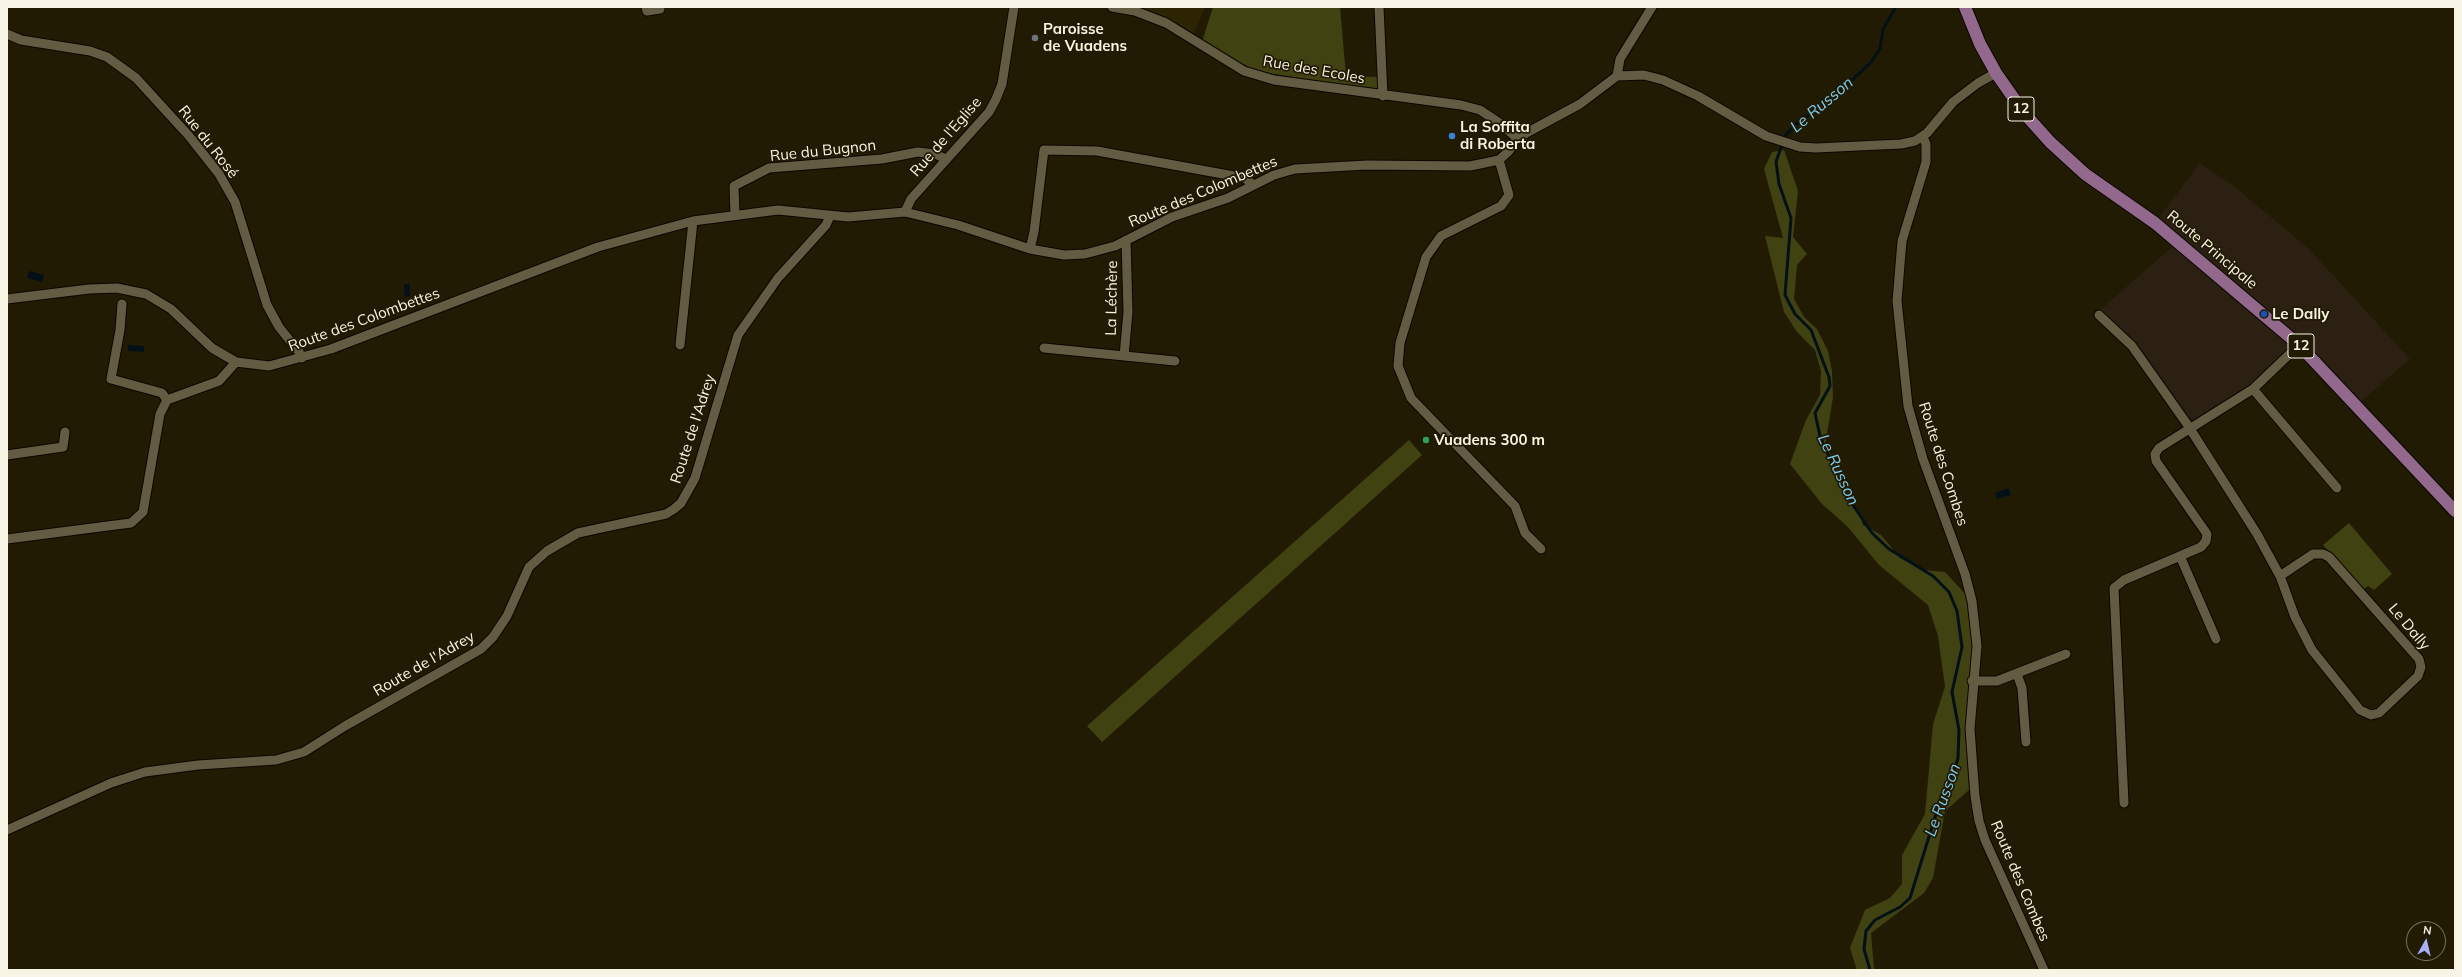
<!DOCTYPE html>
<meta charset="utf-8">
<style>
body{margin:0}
#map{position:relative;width:2462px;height:977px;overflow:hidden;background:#221b04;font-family:Mulish,sans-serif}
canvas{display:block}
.frame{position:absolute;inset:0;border:8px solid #f8f4e5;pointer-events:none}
.north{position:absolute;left:2406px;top:921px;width:40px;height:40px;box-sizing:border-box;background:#221b04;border:1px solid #78725e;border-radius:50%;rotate:8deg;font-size:11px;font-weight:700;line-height:16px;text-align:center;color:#f8f4e5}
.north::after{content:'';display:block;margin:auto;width:14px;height:18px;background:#a8b0fc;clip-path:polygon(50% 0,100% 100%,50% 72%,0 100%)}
</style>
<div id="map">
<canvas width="2462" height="977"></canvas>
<div class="frame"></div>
<div class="north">N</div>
</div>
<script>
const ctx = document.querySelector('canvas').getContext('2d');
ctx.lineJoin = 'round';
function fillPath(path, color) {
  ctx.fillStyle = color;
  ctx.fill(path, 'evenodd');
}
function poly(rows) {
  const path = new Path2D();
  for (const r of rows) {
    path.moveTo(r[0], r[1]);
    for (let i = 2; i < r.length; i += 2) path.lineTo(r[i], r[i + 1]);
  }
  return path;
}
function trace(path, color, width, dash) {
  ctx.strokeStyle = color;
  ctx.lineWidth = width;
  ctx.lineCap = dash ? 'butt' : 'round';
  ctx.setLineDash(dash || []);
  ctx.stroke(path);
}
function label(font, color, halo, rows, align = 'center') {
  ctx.font = font + ' Mulish,sans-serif';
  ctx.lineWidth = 3.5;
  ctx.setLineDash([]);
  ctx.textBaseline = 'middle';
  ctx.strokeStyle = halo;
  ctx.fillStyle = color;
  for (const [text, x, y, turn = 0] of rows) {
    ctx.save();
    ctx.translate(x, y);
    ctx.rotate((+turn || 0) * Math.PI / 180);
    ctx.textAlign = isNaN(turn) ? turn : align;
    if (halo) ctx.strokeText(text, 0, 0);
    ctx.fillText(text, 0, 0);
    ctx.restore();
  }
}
const built = poly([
 [1123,7,1205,7,1192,38]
]);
const industrial = poly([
 [2200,163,2236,188,2308,248,2410,359,2357,405,2299,345,2253,389,2190,429,2132,346,2099,315,2100,310,2178,242,2155,223]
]);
const green = poly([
 [1213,7,1340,7,1346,76,1379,77,1378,91,1256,71,1202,42],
 [1784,150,1798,191,1793,237,1807,254,1797,265,1794,299,1804,317,1817,329,1828,351,1832,371,1833,397,1825,446,1837,464,1844,492,1859,513,1863,525,1881,535,1900,558,1924,570,1945,572,1968,597,1975,645,1969,790,1945,811,1933,878,1924,893,1871,933,1874,970,1857,970,1850,948,1865,910,1890,898,1902,884,1902,855,1925,814,1933,724,1945,687,1938,636,1928,605,1879,565,1848,527,1822,504,1790,464,1806,420,1820,395,1821,371,1815,350,1797,332,1784,312,1765,236,1783,238,1764,169,1772,152],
 [1409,440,1422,455,1102,742,1087,726],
 [2349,523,2392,574,2374,590,2368,586,2364,589,2323,545]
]);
const water = poly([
 [29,271,44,275,42,282,27,278],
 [404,284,410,284,410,296,405,297],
 [128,345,144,346,144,352,128,351],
 [2009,488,2011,495,1997,499,1995,493]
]);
const stream = poly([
 [1870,970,1864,949,1866,931,1875,920,1900,907,1910,898,1941,798,1954,772,1958,758,1959,730,1952,692,1962,647,1957,611,1949,592,1933,576,1889,549,1872,533,1846,495,1820,436,1815,413,1830,386,1829,377,1811,330,1795,314,1785,295,1791,218,1779,184,1776,162,1785,136,1796,124,1836,96,1871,62,1880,49,1883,29,1896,7]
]);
const minor = poly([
 [646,7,647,11,660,9],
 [1112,7,1135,11,1166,23,1244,71,1274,80,1461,105,1480,110,1501,124,1517,138],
 [1379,7,1383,96],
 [7,34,21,40,90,51,107,57,136,78,189,136,219,174,235,202,267,305,279,327,299,352,302,358],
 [1617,76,1620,59,1652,7],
 [1923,137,1926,144,1926,162,1902,241,1897,301,1908,406,1923,459,1965,574,1972,601,1977,646,1970,729,1975,796,1979,821,1985,840,2044,970],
 [1499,160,1509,195,1501,206,1441,236,1426,257,1400,343,1398,366,1411,398,1515,506,1525,533,1541,549],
 [905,212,911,199,989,112,996,99,1002,84,1014,7],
 [735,215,734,186,769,168,882,159,918,152,935,154,946,159],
 [1030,249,1034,232,1044,150,1097,151,1245,178,1253,185],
 [7,299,89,289,117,288,146,294,171,309,212,348,236,362,269,366,331,349,598,247,693,221,778,210,848,217,905,212,958,225,1030,249,1064,255,1085,254,1115,246,1172,217,1228,198,1274,175,1295,169,1367,165,1470,166,1499,160,1509,151,1517,138,1580,104,1617,76,1644,75,1663,80,1698,96,1766,136,1800,147,1816,148,1901,144,1915,141,1927,133,1953,102,1978,83,1996,73],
 [122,304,120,330,111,379,162,393,167,400],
 [2099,315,2132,346,2187,424,2257,534,2280,576,2295,617,2312,650,2360,710,2371,715,2379,713,2418,676,2421,667,2419,659,2329,557,2323,554,2313,554,2280,576],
 [680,345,693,221],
 [1044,348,1175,361],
 [1124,356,1128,312,1126,240],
 [2253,389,2337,488],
 [7,455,63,447,65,432],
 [7,539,131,523,143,512,160,414,167,400,219,381,236,362],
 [2180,556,2216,639],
 [2017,674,2022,688,2026,742],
 [1972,681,1997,681,2066,654],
 [2124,803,2114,588,2124,580,2201,547,2206,541,2207,534,2156,461,2155,454,2159,448,2253,389,2299,345],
 [7,830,111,783,145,772,198,765,276,760,304,752,345,726,481,649,493,637,507,616,529,567,547,551,578,533,666,514,674,509,681,503,695,478,738,335,778,278,826,225,830,216]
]);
const major = poly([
 [1965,7,1980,44,1996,73,2024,113,2050,142,2085,174,2155,223,2299,345,2455,511]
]);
const markers = [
 [1035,38,4,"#6b7280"],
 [1452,136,4,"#3f7fe0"],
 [2264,314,4,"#1a4fb4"],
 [1426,440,4,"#2e9e5b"]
];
const shields = [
 [2021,109,26],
 [2301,346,26]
];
const shieldNames = [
 ["12",2021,109],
 ["12",2301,346]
];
const poiNames = [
 ["Paroisse",1043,29],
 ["de Vuadens",1043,46],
 ["La Soffita",1460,127],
 ["di Roberta",1460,144],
 ["Le Dally",2272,314],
 ["Vuadens 300 m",1434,440]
];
const streetNames = [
 ["Rue des Ecoles",1314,70,10],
 ["Rue de l'Eglise",946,137,-49],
 ["Rue du Rosé",208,142,52],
 ["Rue du Bugnon",823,151,-6],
 ["Route des Colombettes",1203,192,-23],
 ["Route Principale",2212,250,40],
 ["La Léchère",1112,298,-89],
 ["Route des Colombettes",364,320,-20],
 ["Route de l'Adrey",693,429,-72],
 ["Route des Combes",1943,464,72],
 ["Le Dally",2409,627,50],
 ["Route de l'Adrey",424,664,-30],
 ["Route des Combes",2020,881,67]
];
const waterNames = [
 ["Le Russon",1822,105,-40],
 ["Le Russon",1838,470,65],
 ["Le Russon",1943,800,-70]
];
fillPath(built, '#2c2403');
fillPath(industrial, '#2c2013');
fillPath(green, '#414212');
fillPath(water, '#031017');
trace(stream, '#031017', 3);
trace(minor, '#0b0600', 11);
trace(major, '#0b0600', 14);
trace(minor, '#635c42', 9);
trace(major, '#92698c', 12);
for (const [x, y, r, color] of markers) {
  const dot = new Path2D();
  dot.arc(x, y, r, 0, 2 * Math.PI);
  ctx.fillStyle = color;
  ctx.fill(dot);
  trace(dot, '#221b04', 1.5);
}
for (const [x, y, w] of shields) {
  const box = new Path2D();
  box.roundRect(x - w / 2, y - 12, w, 24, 3);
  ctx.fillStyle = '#221b04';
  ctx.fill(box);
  trace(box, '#f8f4e5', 1);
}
label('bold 14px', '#f8f4e5', null, shieldNames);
label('bold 15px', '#f8f4e5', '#221b04', poiNames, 'left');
label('15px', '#f8f4e5', '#221b04', streetNames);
label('italic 16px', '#7ecbf1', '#221b04', waterNames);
</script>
